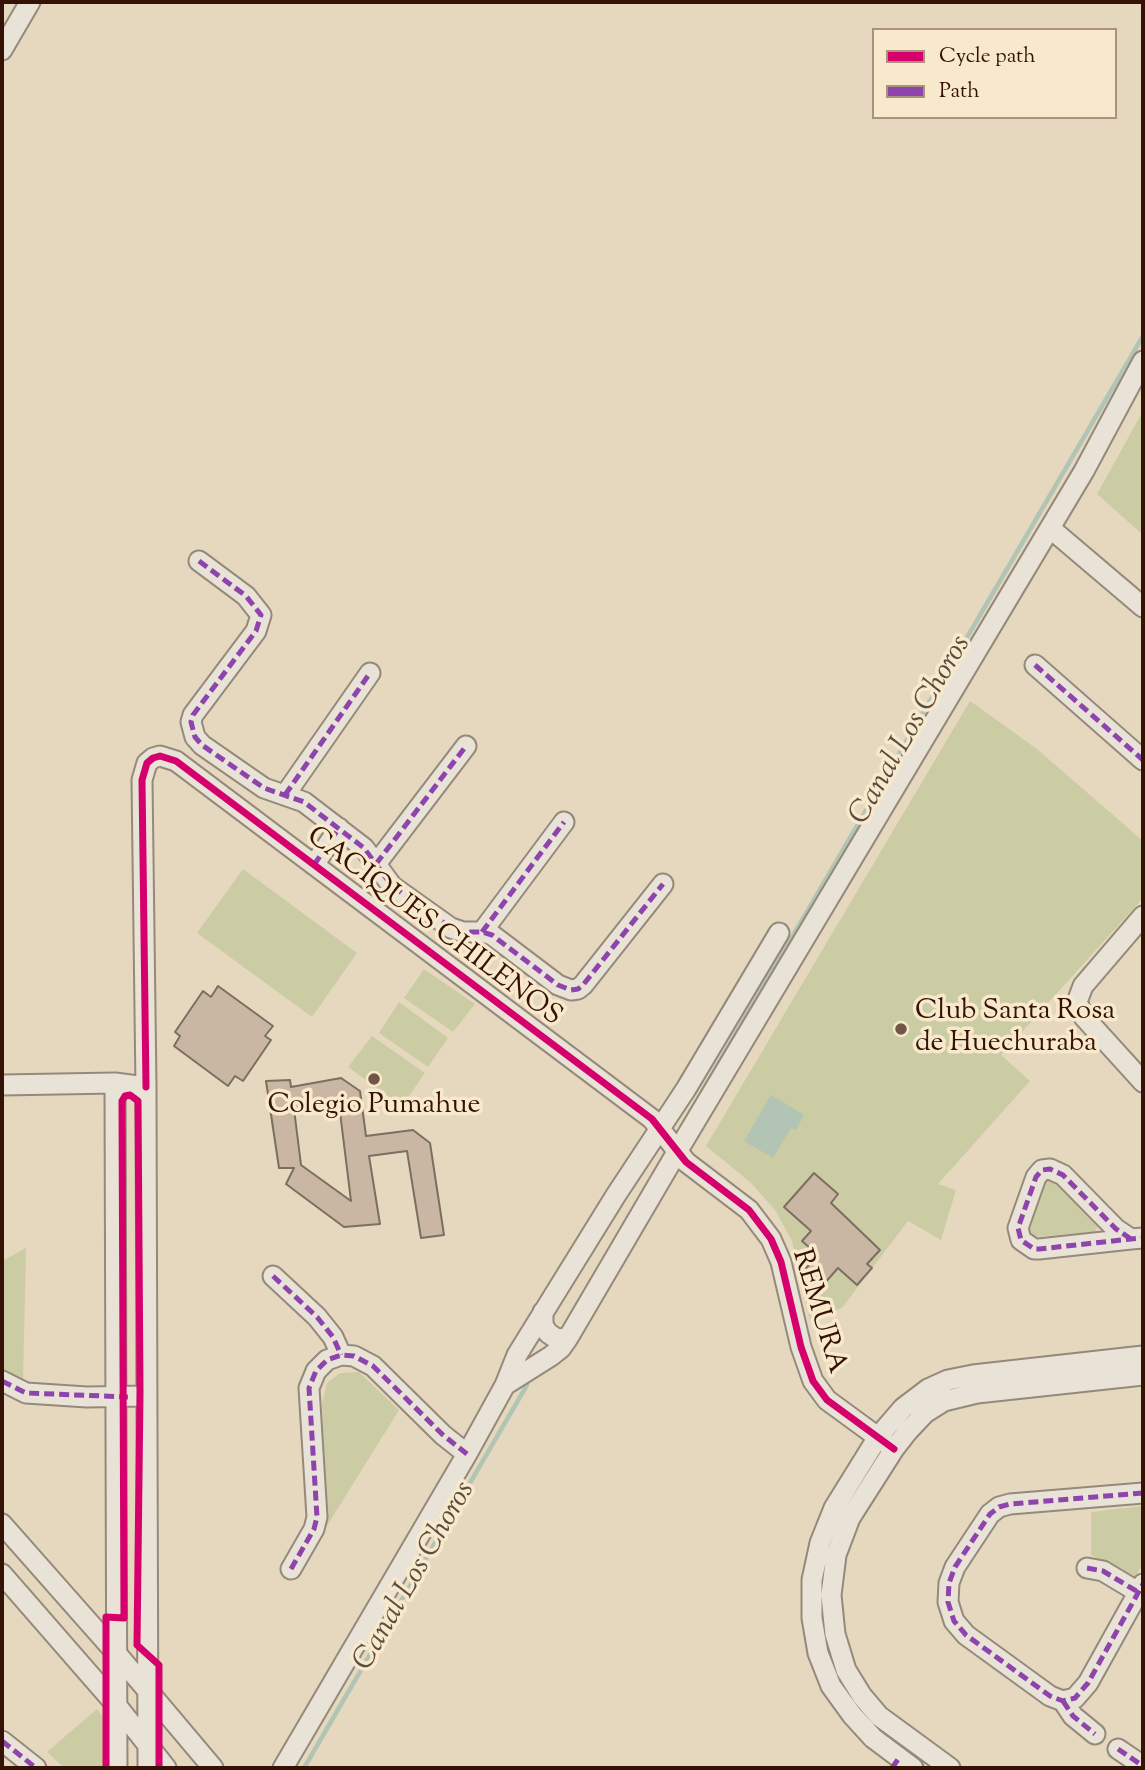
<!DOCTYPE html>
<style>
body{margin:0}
#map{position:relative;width:1145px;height:1770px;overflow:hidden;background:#e5d8bf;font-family:"Sorts Mill Goudy",serif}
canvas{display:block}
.frame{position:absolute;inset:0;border:4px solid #341205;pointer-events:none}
.legend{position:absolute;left:872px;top:28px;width:245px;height:91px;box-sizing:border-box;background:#f8e8cc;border:2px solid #aa927c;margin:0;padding:9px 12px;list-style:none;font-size:21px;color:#341205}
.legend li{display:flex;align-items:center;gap:14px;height:35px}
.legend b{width:35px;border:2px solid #aa927c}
</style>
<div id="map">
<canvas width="1145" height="1770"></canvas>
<div class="frame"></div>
<ul class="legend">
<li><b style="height:9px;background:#d6006c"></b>Cycle path</li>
<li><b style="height:9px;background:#8e44ad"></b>Path</li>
</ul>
</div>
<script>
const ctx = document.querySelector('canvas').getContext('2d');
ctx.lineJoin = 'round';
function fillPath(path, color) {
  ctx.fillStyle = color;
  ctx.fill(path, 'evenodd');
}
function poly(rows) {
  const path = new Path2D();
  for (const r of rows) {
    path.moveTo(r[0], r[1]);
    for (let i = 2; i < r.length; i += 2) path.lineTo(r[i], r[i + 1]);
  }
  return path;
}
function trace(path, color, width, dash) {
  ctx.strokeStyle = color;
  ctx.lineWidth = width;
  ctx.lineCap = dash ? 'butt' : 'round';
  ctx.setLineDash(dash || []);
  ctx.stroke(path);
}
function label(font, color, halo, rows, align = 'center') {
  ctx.font = font + ' "Sorts Mill Goudy",serif';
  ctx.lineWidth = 7;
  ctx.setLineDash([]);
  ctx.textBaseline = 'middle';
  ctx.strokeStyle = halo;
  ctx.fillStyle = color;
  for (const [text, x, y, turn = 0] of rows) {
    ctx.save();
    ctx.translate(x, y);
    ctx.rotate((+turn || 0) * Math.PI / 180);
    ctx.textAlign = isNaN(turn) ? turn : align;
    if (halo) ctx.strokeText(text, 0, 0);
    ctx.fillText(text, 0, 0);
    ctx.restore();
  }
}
const green = poly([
 [1143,411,1143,535,1097,494],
 [970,701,1037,749,1143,841,1143,898,1001,1055,1030,1081,938,1184,956,1190,941,1240,908,1221,842,1308,810,1321,792,1241,775,1210,751,1183,706,1146],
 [243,869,357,953,312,1017,197,933],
 [424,969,475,1004,453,1032,404,998],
 [399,1002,448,1038,428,1067,379,1033],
 [372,1036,425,1073,402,1106,348,1067],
 [1055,1179,1098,1226,1095,1232,1035,1237,1028,1230,1046,1180],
 [26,1248,23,1382,10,1377,2,1367,2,1261],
 [359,1372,399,1410,327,1526,322,1403,327,1383,340,1373],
 [1143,1506,1143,1563,1134,1579,1091,1555,1091,1512],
 [97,1709,105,1720,104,1768,64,1768,47,1752]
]);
const water = poly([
 [771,1095,804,1115,796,1130,791,1128,773,1158,744,1141]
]);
const stream = poly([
 [690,1112,1143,336],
 [304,1768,527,1385]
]);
const building = poly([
 [218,986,273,1026,265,1036,271,1040,243,1081,235,1076,228,1086,174,1046,180,1036,175,1032,203,991,211,997,218,986],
 [341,1078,360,1091,366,1136,413,1130,430,1143,444,1235,421,1238,407,1151,369,1156,380,1224,344,1227,286,1184,294,1168,279,1168,266,1081,290,1080,291,1087,341,1078],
 [339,1104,351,1201,301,1165,294,1109,339,1104],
 [814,1173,838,1194,831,1203,880,1250,867,1264,872,1268,857,1285,838,1268,824,1284,806,1268,818,1255,802,1241,811,1231,784,1207,814,1173]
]);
const minor = poly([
 [2,50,30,2],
 [1050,528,1143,607],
 [199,561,246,596,261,615,256,631,193,715,191,722,195,737,202,745,264,788,304,802,364,848,392,886,451,928,463,932,482,932,492,935,558,985,571,990,578,989,583,985,663,884],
 [1035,665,1143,760],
 [285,795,370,673],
 [376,864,466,746],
 [314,865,339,828],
 [1143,916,1083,986,1077,1002,1084,1017,1143,1082],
 [482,932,564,822],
 [115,1083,117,1768],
 [2,1085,115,1083,146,1087,148,1768],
 [146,1087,142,780,147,763,153,758,160,756,176,761,652,1119,686,1162,749,1210,771,1239,781,1262,801,1347,813,1381,827,1400,894,1449],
 [1131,1239,1116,1229,1063,1175,1050,1169,1042,1170,1036,1177,1018,1228,1021,1240,1034,1249,1039,1249,1131,1239,1143,1238],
 [273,1276,317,1317,333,1337,341,1355],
 [543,1312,543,1325,548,1333,557,1339,568,1338],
 [2,1381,26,1393,87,1397,146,1396],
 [505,1385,551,1356,561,1348,568,1338,677,1152,1084,471,1143,361],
 [1143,1493,1010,1504,999,1507,990,1514,955,1567,949,1583,948,1602,954,1621,966,1635,1050,1696,1063,1701,1075,1698,1088,1683,1143,1584],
 [2,1524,116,1653,213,1768],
 [1087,1568,1103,1571,1138,1592],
 [291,1569,314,1529,317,1517,309,1388,316,1371,327,1360,341,1355,354,1356,373,1366,443,1435,467,1454],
 [2,1574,117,1706,166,1768],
 [1063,1701,1073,1716,1095,1734],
 [2,1741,36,1768],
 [1118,1749,1143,1766],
 [283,1768,467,1454,505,1385,517,1355,616,1195,686,1089,779,933],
 [913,1768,873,1738,852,1715,831,1686,818,1653,812,1618,812,1580,820,1543,834,1508,878,1437,903,1408,928,1389,948,1380,973,1375,1143,1356],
 [950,1768,879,1716,862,1696,846,1670,835,1634,831,1595,836,1555,850,1518,894,1449,908,1431,925,1413,944,1401,977,1393,1143,1375]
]);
const quiet = poly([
 [199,561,246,596,261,615,256,631,193,715,191,722,195,737,202,745,264,788,304,802,364,848,392,886,451,928,463,932,482,932,492,935,558,985,571,990,578,989,583,985,663,884],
 [1035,665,1143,760],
 [285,795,370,673],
 [376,864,466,746],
 [314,865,339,828],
 [482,932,564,822],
 [1131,1239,1116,1229,1063,1175,1050,1169,1042,1170,1036,1177,1018,1228,1021,1240,1034,1249,1039,1249,1131,1239,1143,1238],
 [273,1276,317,1317,333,1337,341,1355],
 [2,1381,26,1393,128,1397],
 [1143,1493,1010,1504,999,1507,990,1514,955,1567,949,1583,948,1602,954,1621,966,1635,1050,1696,1063,1701,1075,1698,1088,1683,1143,1584],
 [1087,1568,1103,1571,1138,1592],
 [291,1569,314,1529,317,1517,309,1388,316,1371,327,1360,341,1355,354,1356,373,1366,443,1435,467,1454],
 [1063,1701,1073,1716,1095,1734],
 [2,1741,36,1768],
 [1118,1749,1143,1766],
 [892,1768,899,1758]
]);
const cycleway = poly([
 [146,1087,142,780,147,763,153,758,160,756,176,761,652,1119,686,1162,749,1210,771,1239,781,1262,801,1347,813,1381,827,1400,894,1449],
 [106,1768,106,1617,124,1618,122,1101,125,1096,130,1095,138,1101,140,1392,137,1645,159,1665,159,1768]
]);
const markers = [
 [901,1029,7,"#725746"],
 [374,1079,7,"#725746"]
];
const streetNames = [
 ["CACIQUES CHILENOS",433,928,37],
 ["REMURA",817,1312,73]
];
const poiNames = [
 ["Club Santa Rosa",915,1013],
 ["de Huechuraba",915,1045],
 ["Colegio Pumahue",374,1107,"center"]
];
const waterNames = [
 ["Canal Los Choros",912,731,-60],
 ["Canal Los Choros",416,1577,-60]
];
fillPath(green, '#cccca4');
fillPath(water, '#b2c4b4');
trace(stream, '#b2c4b4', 4.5);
fillPath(building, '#c9b6a3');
trace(building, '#7b6f61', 2);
trace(minor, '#95897a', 23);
trace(minor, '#e9e2d6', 19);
trace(quiet, '#8e44ad', 5, [10, 5]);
trace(cycleway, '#d6006c', 7);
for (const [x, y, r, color] of markers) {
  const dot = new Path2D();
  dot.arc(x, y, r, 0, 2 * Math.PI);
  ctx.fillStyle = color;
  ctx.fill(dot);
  trace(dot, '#f8e8cc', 2.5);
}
label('28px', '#341205', '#f8e8cc', streetNames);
label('28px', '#341205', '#f8e8cc', poiNames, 'left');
label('italic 30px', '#584d40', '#f8e8cc', waterNames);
</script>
